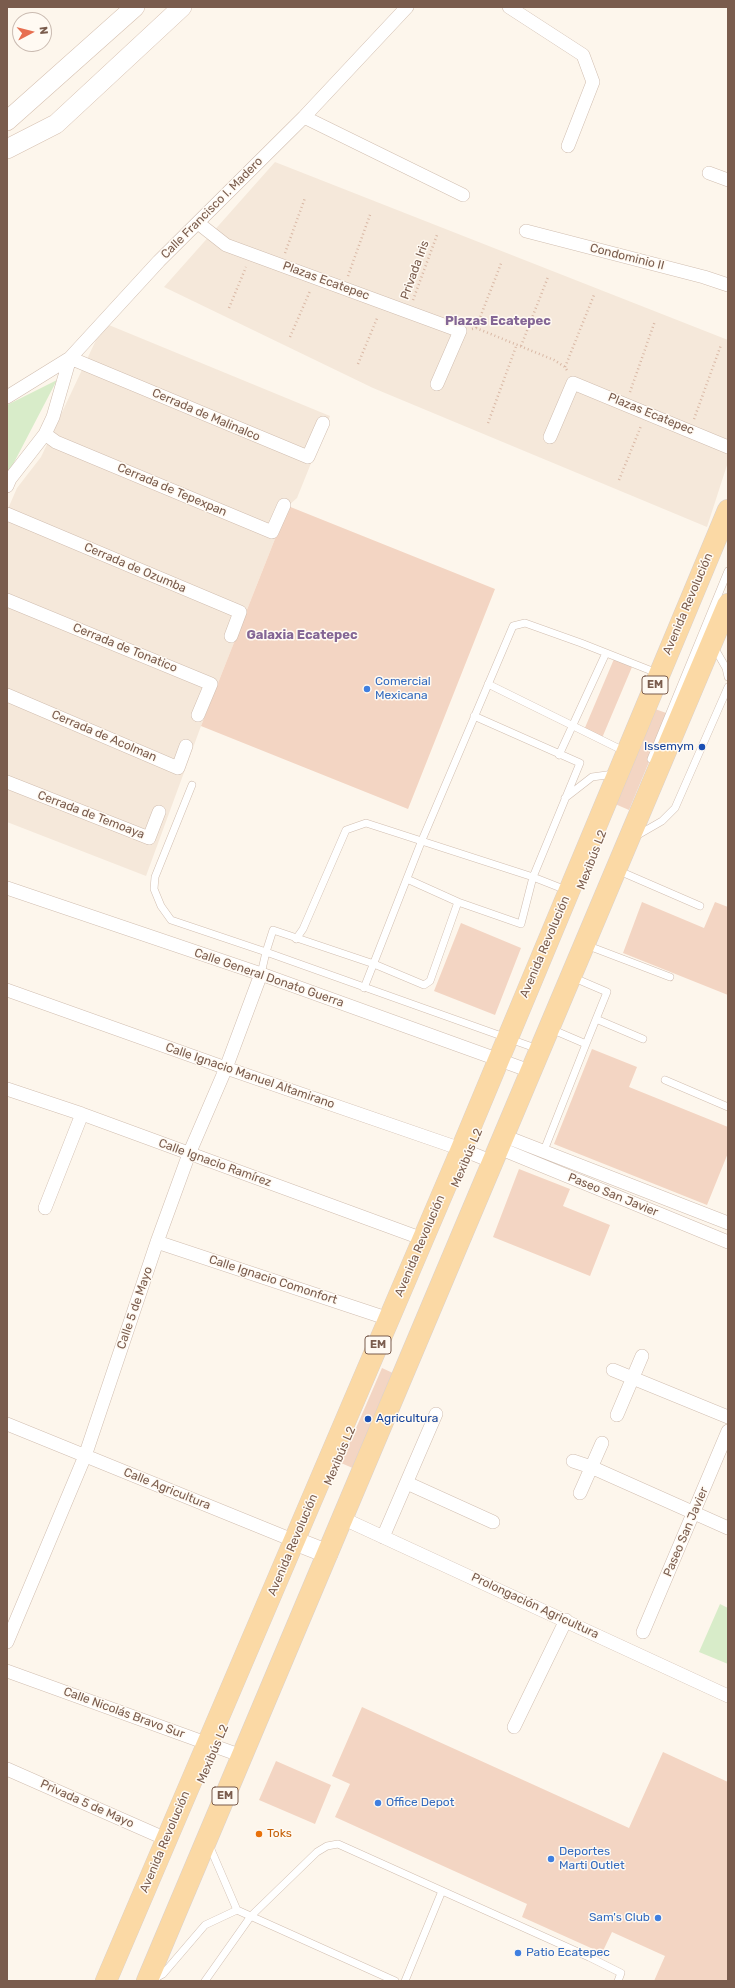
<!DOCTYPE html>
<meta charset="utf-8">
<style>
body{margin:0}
#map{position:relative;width:735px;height:1988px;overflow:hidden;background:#fdf6ec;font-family:Rubik,sans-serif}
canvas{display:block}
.frame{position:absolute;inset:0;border:8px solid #7a5c4d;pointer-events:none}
.north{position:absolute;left:12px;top:12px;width:40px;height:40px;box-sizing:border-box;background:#fffaf3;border:1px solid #cabbb1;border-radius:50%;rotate:83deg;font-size:11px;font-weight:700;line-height:16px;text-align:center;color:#7a5c4d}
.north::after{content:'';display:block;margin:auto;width:14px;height:18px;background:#e76f51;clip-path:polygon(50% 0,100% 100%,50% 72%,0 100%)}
</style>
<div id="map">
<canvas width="735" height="1988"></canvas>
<div class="frame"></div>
<div class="north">N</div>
</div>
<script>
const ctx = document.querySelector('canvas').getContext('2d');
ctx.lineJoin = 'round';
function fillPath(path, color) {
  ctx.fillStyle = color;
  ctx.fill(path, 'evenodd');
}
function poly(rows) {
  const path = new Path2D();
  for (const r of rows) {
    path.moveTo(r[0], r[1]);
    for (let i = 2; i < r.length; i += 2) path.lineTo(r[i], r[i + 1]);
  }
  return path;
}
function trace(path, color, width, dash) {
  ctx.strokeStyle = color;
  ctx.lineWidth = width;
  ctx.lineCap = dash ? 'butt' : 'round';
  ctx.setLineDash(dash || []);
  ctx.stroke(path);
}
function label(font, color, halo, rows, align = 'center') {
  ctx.font = font + ' Rubik,sans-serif';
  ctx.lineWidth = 3;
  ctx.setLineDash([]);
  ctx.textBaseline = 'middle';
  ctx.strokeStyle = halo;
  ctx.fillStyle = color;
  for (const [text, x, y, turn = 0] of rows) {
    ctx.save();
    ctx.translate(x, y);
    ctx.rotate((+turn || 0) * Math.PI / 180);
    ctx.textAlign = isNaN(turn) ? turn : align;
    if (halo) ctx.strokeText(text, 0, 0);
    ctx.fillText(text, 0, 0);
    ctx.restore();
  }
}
const residential = poly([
 [275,162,728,340,728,462,707,527,373,388,164,287],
 [104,323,330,416,297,498,288,506,201,726,146,876,7,822,7,511,17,488,41,457]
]);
const green = poly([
 [57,380,7,476,7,405],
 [720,1604,728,1608,728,1664,699,1652]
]);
const building = poly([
 [288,506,495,589,408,809,201,726],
 [614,659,632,667,602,738,584,730],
 [655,709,669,714,629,810,615,804],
 [642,902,704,928,715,902,728,907,728,995,623,953],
 [461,923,521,948,495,1015,434,991],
 [592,1049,637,1067,629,1087,728,1127,728,1153,707,1205,554,1144],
 [519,1169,570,1189,563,1206,610,1225,590,1276,493,1237],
 [382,1368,395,1374,355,1469,341,1463],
 [362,1707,629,1828,663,1752,728,1782,728,1981,654,1981,665,1956,612,1932,602,1953,522,1917,527,1904,335,1817,350,1784,332,1776],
 [276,1761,331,1785,315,1824,259,1800]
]);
const path = poly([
 [285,253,305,198],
 [348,276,371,212],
 [413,300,437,235],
 [229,308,246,267],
 [476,328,502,261],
 [472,329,476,328,554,360,565,367,568,372],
 [290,337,310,291],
 [521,346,548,277],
 [358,364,378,316],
 [565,367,594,295],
 [630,392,655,321],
 [694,419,721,345],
 [488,423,517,344],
 [619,480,641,426]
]);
const lane = poly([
 [714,647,726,668,728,677],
 [488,684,626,752],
 [559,755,606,653],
 [651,759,728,571],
 [192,785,155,877,154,889,161,906,171,920,266,952,538,1049],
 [565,798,592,777,614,774],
 [636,836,662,821,675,808,728,687],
 [617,870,700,906],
 [407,879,458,902,521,924,533,877,580,763,474,716],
 [296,939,303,929,346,830,366,823,533,877,566,890],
 [586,945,670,977],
 [261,974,266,952,273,930,374,964,424,985,430,981,458,902],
 [572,977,607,992,586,1044],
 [364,988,422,840,513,626,525,623,581,643,657,673],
 [596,1019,643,1039],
 [665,1080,728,1107],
 [543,1153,586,1044,551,1029],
 [209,1845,237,1910,395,1981],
 [154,1979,163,1974,205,1925,237,1910],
 [205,1981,251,1916,317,1852,327,1846,338,1844,589,1957,621,1973,618,1981],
 [405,1981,442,1891]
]);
const street = poly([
 [509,7,583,55,593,82,568,146],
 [304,117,463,195],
 [709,173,728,180],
 [198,223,226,245,460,331,437,384],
 [526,231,704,277,728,285],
 [7,397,70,358,159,261,304,117,407,7],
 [45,434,56,442,272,532,284,505],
 [550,437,573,383,728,447],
 [7,486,10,479,45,434,53,417,70,358,308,457,323,423],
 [7,514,240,612,231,636],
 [7,600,211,684,198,715],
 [7,695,178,768,186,746],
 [7,782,149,838,159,812],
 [7,888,261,974,530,1071],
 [7,990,226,1068,461,1149,493,1162],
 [7,1089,82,1114,423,1239],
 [498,1141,504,1136,728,1223],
 [499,1148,728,1242],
 [45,1208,82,1114],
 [157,1242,389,1319],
 [613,1370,728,1417],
 [617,1415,642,1356],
 [7,1424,295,1541],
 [573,1461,591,1467,728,1528],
 [407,1483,493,1522],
 [580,1493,602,1443],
 [342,1518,728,1696],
 [383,1537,436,1414],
 [643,1632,728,1431],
 [7,1642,85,1456,157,1242,189,1154,226,1068,261,974],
 [7,1671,242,1756],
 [514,1727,566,1620],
 [7,1769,166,1839]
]);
const secondary = poly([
 [7,121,135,7],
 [7,149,56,124,182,7],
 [295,1541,328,1554]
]);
const primary = poly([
 [106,1981,456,1162,728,510],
 [147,1981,728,604]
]);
const markers = [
 [367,689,4,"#3f7fe0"],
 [702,747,4,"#1a4fb4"],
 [368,1419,4,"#1a4fb4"],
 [378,1803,4,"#3f7fe0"],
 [259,1834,4,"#e8710a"],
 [551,1859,4,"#3f7fe0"],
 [658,1918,4,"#3f7fe0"],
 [518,1953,4,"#3f7fe0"]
];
const shields = [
 [655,685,26],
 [378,1345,26],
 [225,1796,26]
];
const shieldNames = [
 ["EM",655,685],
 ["EM",378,1345],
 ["EM",225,1796]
];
const streetNames = [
 ["Calle Francisco I. Madero",212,208,-45],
 ["Condominio II",627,257,14],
 ["Privada Iris",415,270,-70],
 ["Plazas Ecatepec",326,281,20],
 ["Plazas Ecatepec",651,414,22],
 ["Cerrada de Malinalco",206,415,23],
 ["Cerrada de Tepexpan",172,490,23],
 ["Cerrada de Ozumba",135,568,23],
 ["Avenida Revolución",688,604,-67],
 ["Cerrada de Tonatico",125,648,22],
 ["Cerrada de Acolman",104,736,23],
 ["Cerrada de Temoaya",91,815,21],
 ["Mexibús L2",592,860,-69],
 ["Avenida Revolución",545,947,-67],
 ["Calle General Donato Guerra",269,978,19],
 ["Calle Ignacio Manuel Altamirano",250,1076,19],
 ["Mexibús L2",467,1158,-67],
 ["Calle Ignacio Ramírez",215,1163,20],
 ["Paseo San Javier",613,1195,22],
 ["Avenida Revolución",420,1246,-67],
 ["Calle Ignacio Comonfort",273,1280,18],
 ["Calle 5 de Mayo",135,1308,-71],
 ["Mexibús L2",340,1456,-67],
 ["Calle Agricultura",167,1489,22],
 ["Paseo San Javier",686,1532,-67],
 ["Avenida Revolución",293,1545,-67],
 ["Prolongación Agricultura",535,1606,25],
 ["Calle Nicolás Bravo Sur",124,1713,20],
 ["Mexibús L2",213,1754,-67],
 ["Privada 5 de Mayo",87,1804,24],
 ["Avenida Revolución",165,1842,-67]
];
const shopNames = [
 ["Comercial",375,682],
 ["Mexicana",375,696],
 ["Office Depot",386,1803],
 ["Deportes",559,1852],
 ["Marti Outlet",559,1866],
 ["Sam's Club",650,1918,"right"],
 ["Patio Ecatepec",526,1953]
];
const transitNames = [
 ["Issemym",694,747],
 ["Agricultura",376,1419,"left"]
];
const foodNames = [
 ["Toks",267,1834]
];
const neighbourhoodNames = [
 ["Plazas Ecatepec",498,321],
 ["Galaxia Ecatepec",302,635]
];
fillPath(residential, '#f5e8da');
fillPath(green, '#d8ecc9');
fillPath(building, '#f3d5c3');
trace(lane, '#d1beb0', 8);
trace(street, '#d1beb0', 14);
trace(secondary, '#d6c0b0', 20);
trace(primary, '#dad1cd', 22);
trace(path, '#d9b8a5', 2.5, [1, 3]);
trace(lane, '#fff', 7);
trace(street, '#fff', 13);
trace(secondary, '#fff', 19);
trace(primary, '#fbd9a5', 21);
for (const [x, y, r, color] of markers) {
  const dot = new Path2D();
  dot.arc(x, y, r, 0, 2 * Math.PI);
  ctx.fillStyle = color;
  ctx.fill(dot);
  trace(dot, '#fffaf3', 1.5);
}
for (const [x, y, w] of shields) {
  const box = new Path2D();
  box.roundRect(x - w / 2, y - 9, w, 18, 3);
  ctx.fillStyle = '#fffaf3';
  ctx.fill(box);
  trace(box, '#7a5c4d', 1);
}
label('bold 11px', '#7a5c4d', null, shieldNames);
label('12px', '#7a5c4d', '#fffaf3', streetNames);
label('12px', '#366cbe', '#fffaf3', shopNames, 'left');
label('12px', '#164399', '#fffaf3', transitNames, 'right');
label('12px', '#c56008', '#fffaf3', foodNames, 'left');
label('bold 13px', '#846695', '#fffaf3', neighbourhoodNames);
</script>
